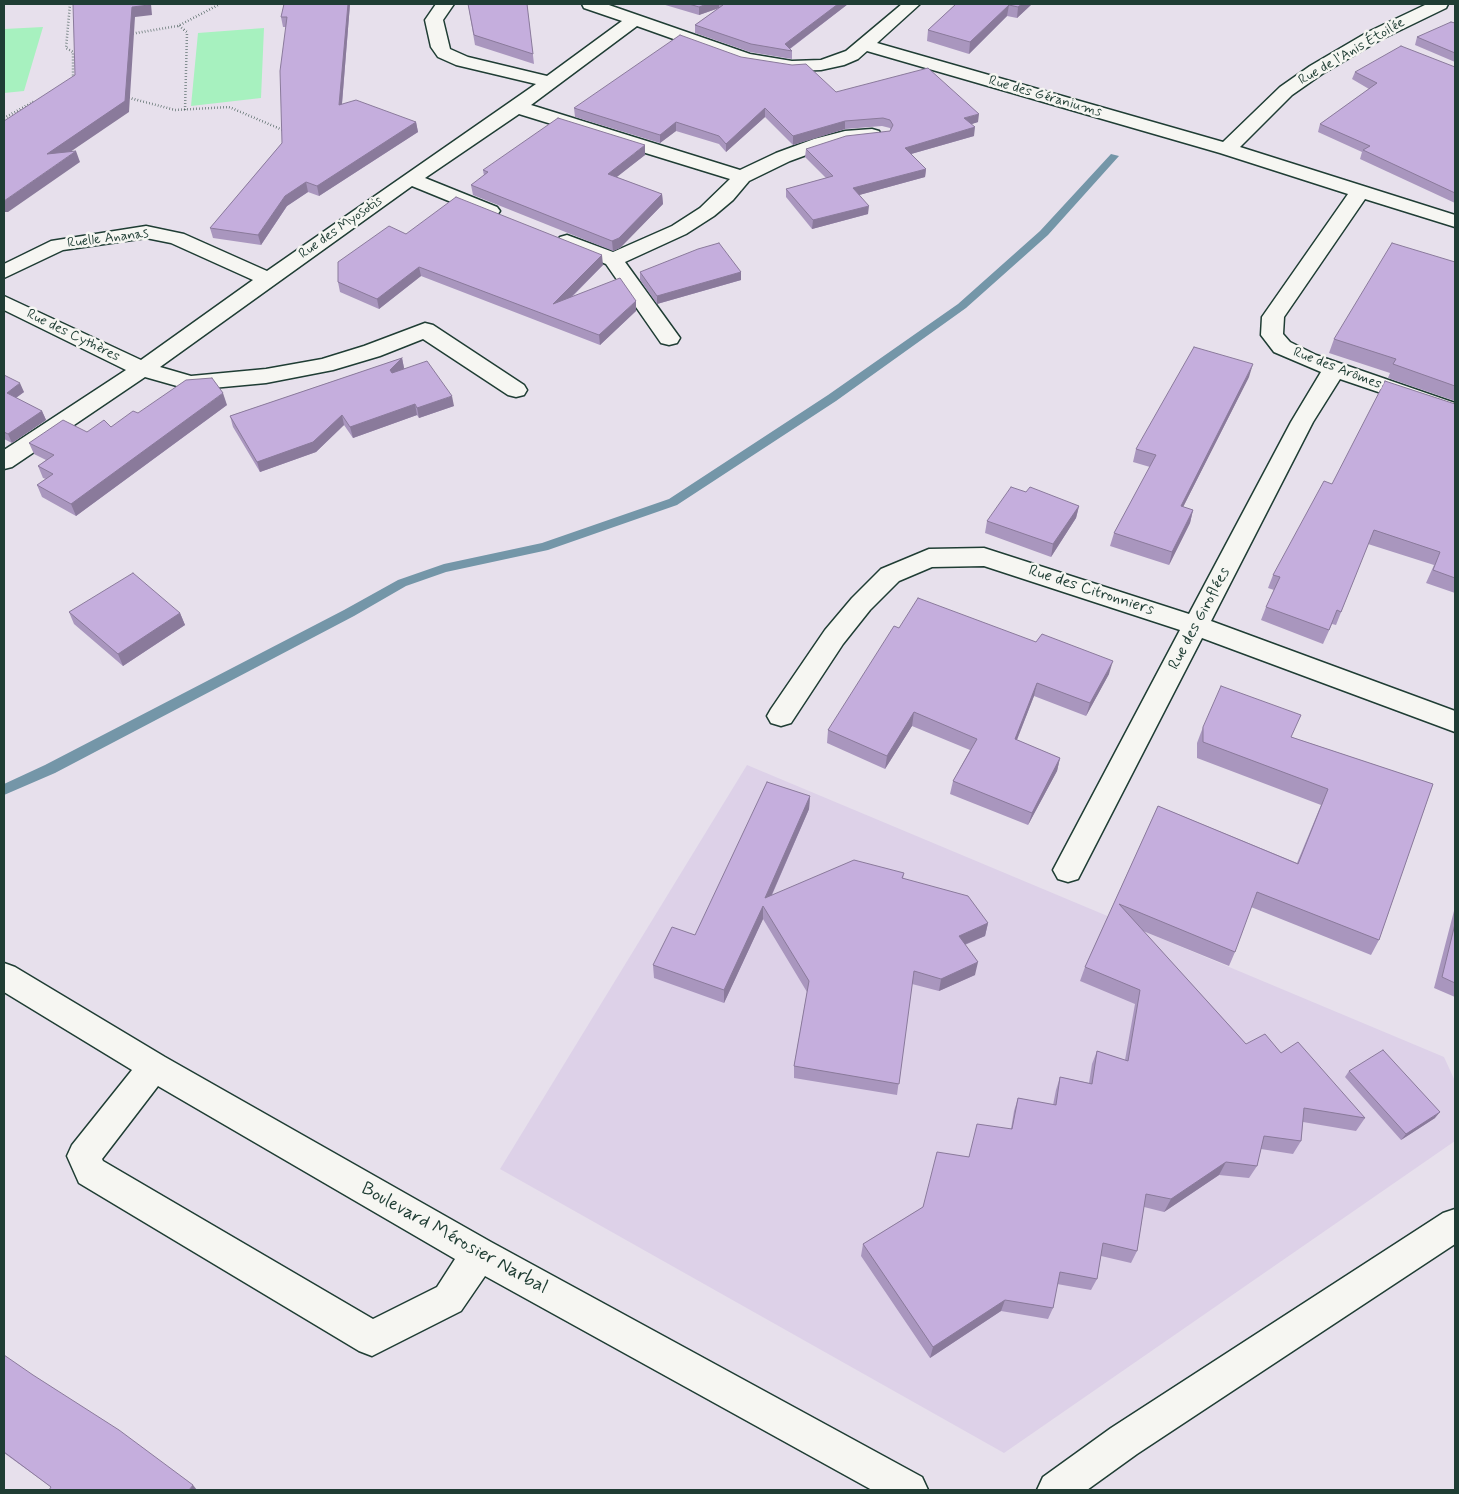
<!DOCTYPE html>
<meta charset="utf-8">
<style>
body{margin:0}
#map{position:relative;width:1459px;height:1494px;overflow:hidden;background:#e7e0ec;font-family:Mynerve,sans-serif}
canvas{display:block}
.frame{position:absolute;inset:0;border:5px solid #1f3d34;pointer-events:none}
</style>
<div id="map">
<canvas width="1459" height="1494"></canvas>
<div class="frame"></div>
</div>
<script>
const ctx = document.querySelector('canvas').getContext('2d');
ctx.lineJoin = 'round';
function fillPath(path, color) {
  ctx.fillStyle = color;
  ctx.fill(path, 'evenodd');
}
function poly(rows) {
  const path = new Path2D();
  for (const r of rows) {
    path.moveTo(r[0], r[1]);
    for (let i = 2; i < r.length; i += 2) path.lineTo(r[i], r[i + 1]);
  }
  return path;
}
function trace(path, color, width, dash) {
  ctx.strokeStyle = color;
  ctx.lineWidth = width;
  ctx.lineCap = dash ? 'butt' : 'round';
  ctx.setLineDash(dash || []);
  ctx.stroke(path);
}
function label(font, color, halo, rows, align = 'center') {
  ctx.font = font + ' Mynerve,sans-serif';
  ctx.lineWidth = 5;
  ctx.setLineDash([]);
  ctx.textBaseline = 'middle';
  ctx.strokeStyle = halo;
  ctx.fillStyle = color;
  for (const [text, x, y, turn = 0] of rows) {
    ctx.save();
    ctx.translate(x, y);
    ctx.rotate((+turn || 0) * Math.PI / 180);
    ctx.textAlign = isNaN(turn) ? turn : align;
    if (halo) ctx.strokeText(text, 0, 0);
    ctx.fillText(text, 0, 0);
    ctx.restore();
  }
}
const built = poly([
 [747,765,1444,1057,1455,1081,1455,1141,1004,1453,500,1169]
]);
const green = poly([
 [43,27,24,91,4,93,4,29],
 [264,28,261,98,191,106,198,33]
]);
const stream = poly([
 [1111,154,1119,156,1048,235,966,308,836,401,677,505,548,550,446,572,406,586,354,616,55,773,4,795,4,784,45,765,344,610,398,580,444,564,542,543,669,499,828,395,958,304,1040,231,1111,154]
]);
const path = poly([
 [4,4,7,4],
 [70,4,66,48,73,52,73,80],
 [179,26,187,32,185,110],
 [130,34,178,26,220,4],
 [126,97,175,110,229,107,285,131],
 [4,118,35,101]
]);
const minor = poly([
 [436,4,454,4,443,20,450,49,468,57,547,76,622,21,584,8,582,4,606,4,750,54,792,61,821,60,846,51,902,4,920,4,877,43,1223,142,1280,87,1310,66,1368,32,1427,4,1448,4,1446,8,1380,40,1322,74,1292,95,1240,147,1455,215,1455,227,1365,199,1284,317,1283,334,1290,342,1316,355,1455,403,1455,418,1340,379,1313,422,1211,621,1455,711,1455,732,1202,638,1078,879,1068,882,1058,879,1053,870,1180,630,984,566,932,567,899,581,870,610,843,644,791,723,781,726,771,723,767,716,771,709,825,630,852,598,881,569,929,549,984,548,1189,614,1291,422,1321,372,1274,352,1261,335,1262,317,1348,194,1220,153,867,51,858,59,844,65,821,70,792,71,741,63,637,26,531,105,740,170,776,153,814,139,845,131,872,129,879,131,881,135,879,139,872,141,845,143,828,147,790,161,749,181,733,200,714,216,686,234,625,262,680,338,677,343,669,345,661,343,606,264,560,245,557,241,560,237,567,235,613,252,672,226,700,208,730,179,519,114,425,178,497,207,500,211,497,215,490,217,483,215,412,186,160,367,191,376,266,369,322,359,364,346,425,323,433,325,524,385,527,390,524,395,516,397,508,395,423,339,380,356,333,370,266,383,191,390,145,377,12,467,4,469,4,450,126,370,4,310,4,296,141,360,253,280,171,243,146,238,63,250,4,278,4,264,51,241,146,226,184,234,267,271,536,84,456,65,438,57,431,47,425,20,436,4],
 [4,963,15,967,165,1057,491,1242,922,1477,928,1490,872,1490,485,1276,461,1311,372,1356,359,1351,79,1183,67,1156,72,1145,132,1070,4,992,4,963],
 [158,1086,455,1259,437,1287,373,1319,103,1161,102,1159,158,1086],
 [1455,1209,1455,1244,1137,1454,1087,1490,1037,1490,1043,1477,1111,1428,1443,1213,1455,1209]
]);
const wall = poly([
 [284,4,352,4,350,4,342,104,416,122,418,132,319,196,308,192,287,206,261,245,213,238,210,228,282,143,286,27,283,27,281,17],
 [468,4,527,4,534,64,475,45],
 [662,4,848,4,790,49,792,51,792,59,750,52,695,33,695,25,719,8,699,15],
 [956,4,1032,4,1017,18,1007,16,969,54,927,41,928,30],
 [1455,23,1455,62,1415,45,1417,37],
 [1455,67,1455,203,1360,159,1362,152,1318,132,1320,124,1369,89,1352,79,1355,72],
 [836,92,978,122,971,124,974,136,911,154,926,169,925,177,859,195,868,214,812,229,786,197,786,189,826,178,805,157,806,149,890,131,891,130,890,128,882,126,845,129,793,145,765,117,726,152,719,144,676,131,660,143,575,117,574,108],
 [645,155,616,177,662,194,663,204,620,248,613,251,473,195,471,185,484,176,483,170],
 [406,234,603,265,571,298,636,311,600,345,421,276,379,309,340,292,338,282],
 [1455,262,1455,401,1388,378,1390,373,1329,353,1334,339],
 [640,272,741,272,741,280,657,304,640,280],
 [402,358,404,368,454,406,419,418,417,415,353,438,344,425,316,452,260,472,233,427,230,416],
 [4,375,24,392,16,398,42,411,46,420,12,443,4,439],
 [1249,377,1183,507,1193,510,1190,523,1169,565,1110,546,1114,533,1150,467,1133,462,1136,449],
 [1455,404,1455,593,1426,583,1434,565,1368,544,1336,625,1332,624,1323,644,1261,620,1266,607,1274,590,1268,588,1273,575,1332,484],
 [227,405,76,516,42,497,37,485,46,479,43,478,38,466,46,460,34,454,29,443,111,427,138,413],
 [1026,492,1079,506,1076,518,1051,557,985,533,987,521],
 [69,612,180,613,185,625,123,666,74,624],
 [899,628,1109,674,1086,716,1034,696,1017,740,1060,758,1057,771,1028,825,950,794,953,781,970,750,912,726,885,769,827,743,828,730],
 [1203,727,1291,737,1433,784,1379,940,1371,955,1251,907,1235,952,1229,966,1143,931,1246,1044,1281,1053,1365,1118,1356,1131,1303,1122,1301,1141,1293,1154,1261,1149,1257,1166,1249,1178,1219,1175,1164,1212,1144,1207,1137,1251,1131,1263,1101,1256,1097,1279,1091,1290,1057,1284,1053,1308,1048,1319,1001,1311,930,1358,861,1256,863,1244,923,1207,969,1157,1011,1129,1014,1111,1018,1098,1053,1105,1056,1090,1060,1077,1089,1083,1092,1064,1097,1051,1125,1060,1135,1004,1080,981,1085,967,1158,806,1297,863,1321,805,1197,758,1197,743],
 [810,796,809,809,772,895,904,873,903,878,988,923,985,936,965,945,975,975,939,991,912,984,897,1095,794,1078,794,1066,807,992,763,919,724,1003,654,978,653,965,695,935],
 [1455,907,1455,997,1434,988],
 [1349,1071,1435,1118,1401,1140,1345,1077],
 [4,1355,51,1487,4,1453]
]);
const shadedWall = poly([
 [149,4,151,4,152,15,135,17,129,112,51,165,47,154,132,7],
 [348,4,350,4,341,115,339,105],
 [707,4,719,4,719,8,699,15,699,7],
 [838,4,848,4,788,50,785,44],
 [1022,4,1032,4,1017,18,1018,7],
 [1009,5,1007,16,969,54,970,42],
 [765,108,765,117,726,152,726,144],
 [979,114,978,122,963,127,964,118],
 [845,121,845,129,793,145,793,136],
 [416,122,418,132,319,196,317,186],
 [676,122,676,131,660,143,660,135],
 [975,127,974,136,904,156,905,148],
 [645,145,645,155,608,184,608,174],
 [76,151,80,162,8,212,4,212,4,201],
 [926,169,925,177,852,197,853,188],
 [306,182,308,192,287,206,261,245,258,235,285,196],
 [662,194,663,204,620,248,613,251,612,241],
 [869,206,868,214,812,229,813,220],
 [602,255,603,265,554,314,553,304],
 [419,267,421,276,379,309,377,299],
 [741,272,741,280,657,304,657,296],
 [636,301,636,311,600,345,599,335],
 [402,358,404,368,392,380,390,370],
 [1253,364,1249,377,1177,519,1181,506],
 [20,383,24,392,10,402,7,393],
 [223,393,227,405,76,516,71,504],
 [452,396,454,406,419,418,417,408],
 [415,404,417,415,353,438,350,427],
 [42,411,46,420,12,443,8,434],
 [342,415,344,425,316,452,260,472,257,462],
 [1079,506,1076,518,1051,557,1053,544],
 [1193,510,1190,523,1169,565,1172,552],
 [180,613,185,625,123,666,118,654],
 [1113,661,1109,674,1086,716,1090,703],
 [1037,683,1034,696,1012,752,1015,739],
 [914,712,912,726,885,769,887,756],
 [1060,758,1057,771,1028,825,1032,813],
 [810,796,809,809,765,910,765,898],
 [763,906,763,919,724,1003,724,990],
 [988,923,985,936,956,948,959,936],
 [978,962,975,975,939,991,941,979],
 [1440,1112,1435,1118,1401,1140,1406,1134],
 [1226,1162,1219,1175,1164,1212,1171,1199],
 [1005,1300,1001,1311,930,1358,933,1347],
 [193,1485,197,1490,189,1490]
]);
const building = poly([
 [73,4,149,4,149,5,132,7,125,101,47,154,76,151,4,201,4,121,75,75,73,4],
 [284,4,348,4,339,105,356,100,416,122,317,186,306,182,285,196,258,235,210,228,282,143,280,71,287,17,281,17,284,4],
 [468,4,527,4,533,54,474,35,468,4],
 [689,4,707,4,699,7,689,4],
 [722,4,838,4,785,44,792,51,751,44,695,25,723,5,722,4],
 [956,4,1022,4,1018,7,1009,5,970,42,928,30,956,4],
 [1451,22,1455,23,1455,53,1417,37,1451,22],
 [680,35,741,57,792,65,806,64,836,92,928,68,979,114,964,118,975,127,905,148,926,169,853,188,869,206,813,220,786,189,833,176,806,149,846,136,890,131,893,125,890,120,883,118,845,121,793,136,765,108,726,144,719,136,676,122,660,135,574,108,680,35],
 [1401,46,1455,67,1455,193,1363,150,1370,146,1320,124,1377,83,1355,72,1401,46],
 [558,118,645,145,608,174,662,194,619,238,612,241,471,185,488,172,483,170,558,118],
 [456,197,602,255,553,304,620,278,636,301,599,335,419,267,377,299,338,282,338,262,389,226,406,234,456,197],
 [719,243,741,272,657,296,640,272,698,249,719,243],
 [1392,243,1455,262,1455,386,1393,364,1396,359,1334,339,1392,243],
 [1194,347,1253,364,1181,506,1193,510,1172,552,1114,533,1156,455,1136,449,1194,347],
 [402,358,390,370,392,373,427,361,452,396,417,408,415,404,350,427,342,415,313,442,257,462,230,416,402,358],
 [4,375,20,383,7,393,42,411,8,434,4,432,4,375],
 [212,378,223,393,71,504,37,485,53,474,38,466,54,455,29,443,63,420,87,432,104,420,111,427,133,411,138,413,186,380,212,378],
 [1385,381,1455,404,1455,578,1433,570,1440,552,1374,530,1341,612,1337,610,1329,630,1266,607,1280,577,1273,575,1324,481,1332,484,1385,381],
 [1011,487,1026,492,1030,487,1079,506,1053,544,987,521,1011,487],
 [133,573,180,613,118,654,69,612,133,573],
 [918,598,1036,642,1042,634,1113,661,1090,703,1037,683,1015,739,1060,758,1032,813,953,781,977,739,914,712,887,756,828,730,894,626,899,628,918,598],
 [1221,686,1301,715,1291,737,1433,784,1379,940,1257,892,1235,952,1119,904,1246,1044,1265,1034,1281,1053,1298,1042,1365,1118,1304,1108,1301,1141,1264,1136,1257,1166,1226,1162,1171,1199,1146,1194,1137,1251,1103,1243,1097,1279,1060,1272,1053,1308,1005,1300,933,1347,863,1244,923,1207,937,1152,969,1157,977,1124,1012,1129,1018,1098,1056,1105,1060,1077,1092,1084,1097,1051,1128,1061,1140,990,1085,967,1158,806,1298,864,1328,789,1203,742,1203,727,1221,686],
 [767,782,810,796,765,898,854,860,904,873,902,878,968,896,988,923,959,936,978,962,941,979,914,971,899,1084,794,1066,809,981,763,906,724,990,653,965,672,927,695,935,767,782],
 [1455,924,1455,983,1442,977,1455,924],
 [1383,1050,1440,1112,1406,1134,1349,1071,1383,1050],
 [4,1355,33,1375,119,1430,193,1485,189,1490,49,1490,51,1487,4,1452,4,1355]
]);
const farStreetnames = [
 ["Rue de l'Anis Étoilée",1352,52,-30],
 ["Rue des Géraniums",1045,97,16],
 ["Rue des Myosotis",341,228,-35],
 ["Ruelle Ananas",108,239,-7],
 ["Rue des Cythères",73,336,26],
 ["Rue des Arômes",1337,369,21]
];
const streetNames = [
 ["Rue des Citronniers",1091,591,18],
 ["Rue des Giroflées",1200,619,-62]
];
const nearStreetnames = [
 ["Boulevard Mérosier Narbal",454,1239,29]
];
fillPath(built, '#ddd1e8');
fillPath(green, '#a7f1bf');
fillPath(stream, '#7496a8');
trace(minor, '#1f3d34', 3);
trace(path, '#1f3d34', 2.5, [0.5, 2.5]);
fillPath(minor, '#f6f6f2');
fillPath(wall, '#a996be');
fillPath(shadedWall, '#8a7a9b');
fillPath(building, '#c5aedd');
trace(building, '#8a7a9b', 1);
label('14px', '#1f3d34', '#f6f6f2', farStreetnames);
label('16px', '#1f3d34', '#f6f6f2', streetNames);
label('19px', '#1f3d34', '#f6f6f2', nearStreetnames);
</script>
